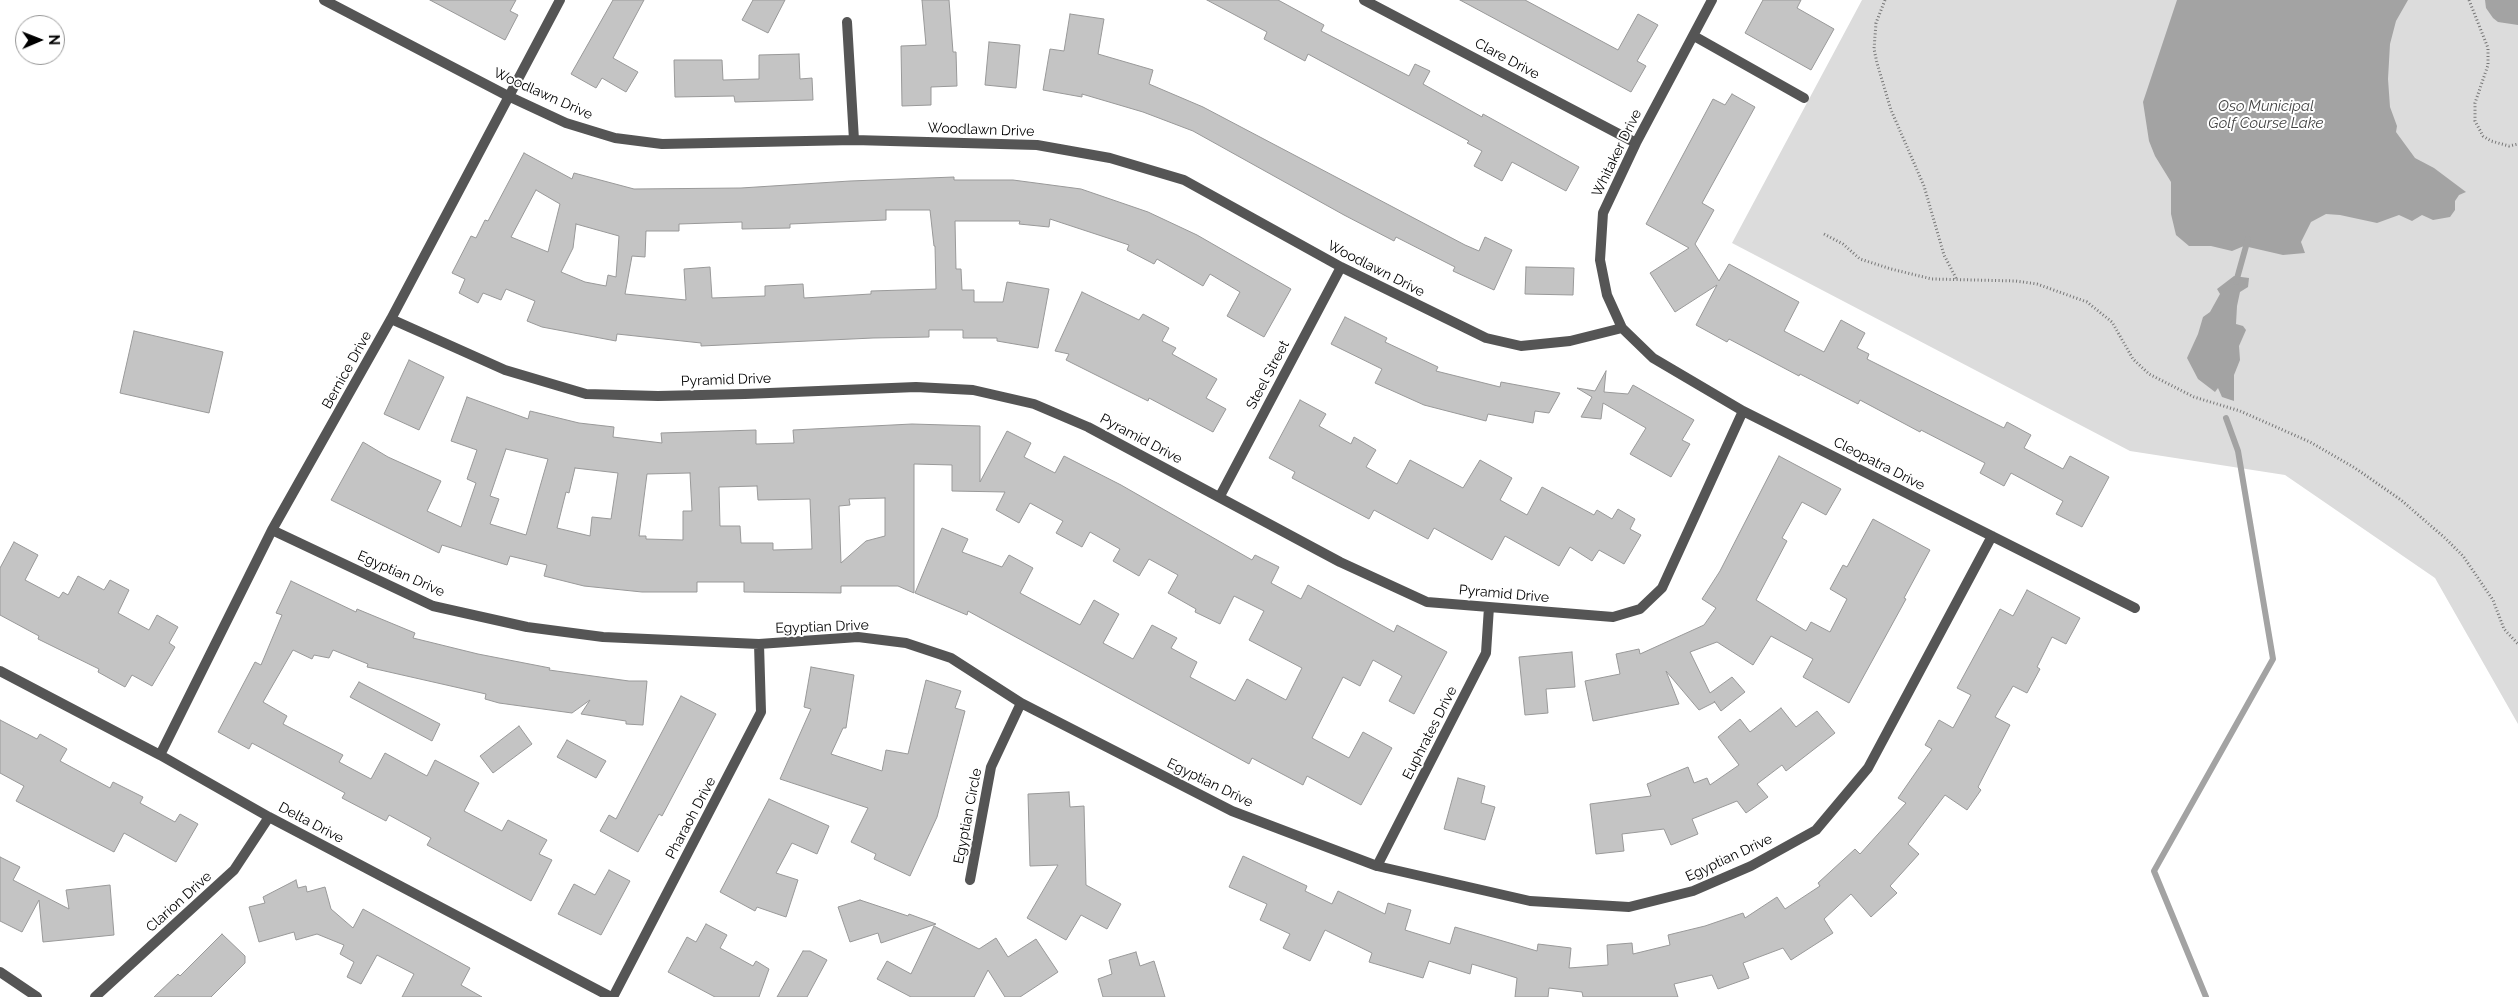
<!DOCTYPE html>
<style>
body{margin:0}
#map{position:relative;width:2518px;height:997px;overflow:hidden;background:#fff;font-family:Raleway,sans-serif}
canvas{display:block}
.north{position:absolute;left:15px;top:15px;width:50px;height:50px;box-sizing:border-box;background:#fff;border:1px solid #999;border-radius:50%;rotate:89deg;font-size:14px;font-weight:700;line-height:20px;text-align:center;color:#000}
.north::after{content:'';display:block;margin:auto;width:18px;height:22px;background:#000;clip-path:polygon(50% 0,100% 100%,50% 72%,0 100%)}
</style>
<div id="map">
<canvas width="2518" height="997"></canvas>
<div class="north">N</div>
</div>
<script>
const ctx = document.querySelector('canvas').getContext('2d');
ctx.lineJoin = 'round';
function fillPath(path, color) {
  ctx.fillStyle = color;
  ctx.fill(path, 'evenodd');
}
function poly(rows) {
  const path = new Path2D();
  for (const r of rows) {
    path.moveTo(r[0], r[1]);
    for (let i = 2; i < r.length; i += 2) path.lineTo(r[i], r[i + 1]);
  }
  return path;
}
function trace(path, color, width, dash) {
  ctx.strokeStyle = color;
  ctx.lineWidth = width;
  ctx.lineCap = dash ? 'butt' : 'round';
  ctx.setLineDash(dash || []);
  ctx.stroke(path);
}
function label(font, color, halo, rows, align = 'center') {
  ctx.font = font + ' Raleway,sans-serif';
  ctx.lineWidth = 4;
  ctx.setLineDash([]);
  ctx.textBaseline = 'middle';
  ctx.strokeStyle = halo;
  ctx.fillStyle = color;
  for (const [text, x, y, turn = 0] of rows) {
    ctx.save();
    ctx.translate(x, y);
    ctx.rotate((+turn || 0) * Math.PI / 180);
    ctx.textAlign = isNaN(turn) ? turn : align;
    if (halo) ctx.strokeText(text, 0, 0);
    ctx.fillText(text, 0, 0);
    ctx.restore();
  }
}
const green = poly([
 [1862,0,2518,0,2518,724,2435,578,2285,475,2130,451,1732,243]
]);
const water = poly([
 [2177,0,2408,0,2396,21,2390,44,2388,79,2390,107,2397,126,2396,132,2415,158,2434,168,2466,192,2459,195,2455,201,2455,210,2450,217,2433,220,2422,215,2412,221,2399,215,2377,223,2340,215,2326,214,2311,222,2301,242,2305,253,2283,255,2244,246,2232,251,2211,246,2189,246,2176,235,2171,214,2171,182,2155,156,2149,141,2143,102],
 [2485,0,2518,0,2518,25,2498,22,2493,18,2486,8],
 [2234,276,2249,278,2248,287,2240,292,2237,306,2236,324,2243,326,2246,330,2239,346,2240,360,2234,375,2234,401,2222,397,2218,388,2215,392,2198,379,2187,358,2198,334,2203,317,2210,312,2220,294,2217,289]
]);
const stream = poly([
 [2236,282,2248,239],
 [2206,997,2154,871,2273,659,2238,451,2226,418]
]);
const building = poly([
 [430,0,516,0,510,11,518,15,505,40,430,0],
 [613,0,644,0,613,58,638,72,626,92,602,78,596,88,571,74,613,0],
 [753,0,785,0,768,33,742,20,753,0],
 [922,0,949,0,953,52,956,52,957,86,931,87,931,105,902,106,901,46,926,45,922,0],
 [1207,0,1278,0,1324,25,1321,31,1409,76,1415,64,1430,71,1423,84,1482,117,1483,114,1579,167,1566,191,1512,162,1502,181,1474,166,1482,151,1467,143,1469,141,1308,54,1305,61,1264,39,1267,32,1207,0],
 [1460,0,1525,0,1618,50,1638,14,1658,25,1637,61,1646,66,1631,92,1460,0],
 [1763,0,1801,0,1797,8,1834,29,1811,70,1745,33,1763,0],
 [1070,14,1104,19,1098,54,1153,70,1149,84,1203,107,1465,245,1479,251,1485,237,1512,250,1494,290,1453,271,1455,267,1396,237,1394,241,1344,215,1193,131,1143,112,1082,94,1082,97,1043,90,1050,49,1064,51,1070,14],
 [989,42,1020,45,1016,88,985,85,989,42],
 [799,54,800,79,812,78,813,100,735,102,734,96,675,97,674,60,722,60,723,80,759,79,759,55,799,54],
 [1732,94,1755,107,1702,203,1714,210,1695,244,1719,281,1729,264,1799,302,1784,331,1824,352,1841,320,1865,333,1857,348,1869,354,1867,359,2004,428,2007,422,2031,435,2024,448,2063,469,2070,456,2109,477,2082,527,2056,514,2063,501,2011,473,2004,486,1980,473,1985,463,1921,430,1920,432,1860,400,1858,404,1800,374,1799,376,1729,339,1727,342,1696,325,1717,285,1675,312,1650,273,1689,248,1646,224,1713,99,1725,105,1732,94],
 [524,153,572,179,574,173,634,189,741,188,850,181,954,177,954,180,1013,180,1081,189,1148,212,1197,235,1291,289,1264,337,1227,316,1240,292,1210,274,1203,286,1157,259,1154,264,1127,250,1129,245,1050,219,1049,227,1019,224,1020,221,955,221,956,269,961,269,962,290,974,290,974,302,1003,302,1007,282,1049,289,1038,348,997,341,997,338,963,338,963,330,929,330,929,337,873,338,701,346,701,343,617,334,616,341,542,327,527,321,535,301,506,289,501,300,483,293,478,303,459,293,465,279,452,273,471,236,476,238,485,220,488,221,524,153],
 [536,190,560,204,548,252,511,237,536,190],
 [886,210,930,210,934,246,935,246,936,289,871,291,871,294,804,298,803,284,765,286,765,296,712,298,710,267,684,269,686,300,625,294,632,256,645,257,646,231,679,231,679,224,742,222,742,229,790,228,790,224,886,220,886,210],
 [576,224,619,236,616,277,608,275,606,286,585,282,561,272,573,248,576,224],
 [1526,267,1574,268,1573,295,1525,294,1526,267],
 [1082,292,1139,320,1143,314,1169,328,1162,341,1176,348,1172,354,1217,379,1206,398,1226,409,1213,432,1149,398,1148,401,1066,360,1069,354,1055,351,1082,292],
 [1345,317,1387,338,1385,342,1438,367,1436,371,1500,387,1501,382,1560,393,1549,413,1535,411,1533,423,1488,414,1486,421,1424,405,1375,383,1382,369,1331,344,1345,317],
 [134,331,223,352,209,413,120,393,134,331],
 [409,360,444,377,419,430,384,414,409,360],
 [1606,371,1604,392,1628,394,1633,385,1694,420,1682,440,1690,444,1671,477,1630,454,1646,428,1603,403,1601,419,1581,417,1592,397,1577,388,1595,391,1606,371],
 [467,397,528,419,530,411,579,423,614,427,613,437,662,443,661,433,756,430,756,444,794,443,793,430,912,424,980,426,980,482,1007,431,1031,443,1024,457,1055,473,1064,456,1121,485,1252,560,1255,555,1279,567,1271,583,1301,599,1308,585,1394,632,1397,625,1447,652,1414,714,1389,701,1402,676,1373,660,1360,686,1343,677,1312,738,1349,758,1363,732,1392,748,1361,805,1307,776,1303,785,1252,758,1249,764,968,611,967,615,915,593,942,528,968,539,962,552,1002,567,1009,555,1033,568,1020,593,1080,625,1094,600,1119,614,1103,643,1133,659,1152,625,1177,638,1171,648,1197,662,1190,677,1235,701,1247,679,1286,700,1302,668,1249,640,1264,611,1234,596,1220,624,1195,612,1196,609,1168,593,1178,575,1149,559,1139,576,1113,561,1120,549,1090,532,1082,547,1056,533,1063,521,1030,503,1019,523,996,510,1005,492,952,491,952,465,914,464,914,593,898,586,841,586,841,593,744,592,744,582,697,582,697,592,642,592,584,586,544,576,547,565,510,556,507,565,442,545,439,553,331,500,363,442,388,457,441,481,427,511,461,527,476,483,467,479,477,450,451,441,467,397],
 [506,449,548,459,526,535,490,524,499,499,490,496,506,449],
 [575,468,618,473,611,519,592,517,590,536,557,528,566,492,569,493,575,468],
 [690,473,692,511,683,511,683,540,646,539,646,536,639,536,647,474,690,473],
 [757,486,758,500,810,499,812,549,773,550,773,543,741,543,740,526,720,526,719,487,757,486],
 [885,498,885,536,866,541,841,563,839,506,850,505,849,499,885,498],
 [1300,400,1326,414,1319,426,1351,444,1354,437,1376,450,1366,467,1397,484,1410,460,1463,488,1480,460,1512,478,1500,500,1527,515,1542,487,1594,515,1597,510,1612,519,1618,509,1635,519,1630,529,1641,535,1624,564,1599,550,1592,561,1570,547,1559,566,1505,536,1492,560,1434,528,1428,539,1374,510,1369,519,1292,478,1295,472,1269,458,1300,400],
 [1779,456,1841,489,1826,515,1802,502,1782,538,1787,541,1756,600,1806,631,1811,622,1830,632,1847,599,1830,589,1843,565,1847,567,1873,519,1930,550,1904,598,1906,599,1849,703,1803,677,1813,659,1771,636,1753,665,1717,642,1690,652,1710,693,1732,677,1745,692,1721,711,1714,701,1715,702,1699,710,1666,671,1679,704,1593,721,1585,681,1620,674,1616,654,1639,649,1640,654,1704,625,1716,608,1702,599,1720,571,1779,456],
 [14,542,38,555,25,580,59,598,63,592,68,595,78,576,104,590,110,580,129,590,118,613,149,630,157,615,178,627,169,643,175,647,152,686,132,675,125,687,98,672,99,669,38,639,39,636,0,615,0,568,14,542],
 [291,581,356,612,357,609,415,633,413,638,478,654,550,668,549,670,629,681,647,681,643,725,626,724,626,721,581,714,590,700,572,713,499,703,485,699,486,694,367,667,368,664,333,650,329,658,314,655,312,659,293,650,263,702,287,716,283,724,343,755,339,762,371,779,385,753,427,776,435,760,479,783,464,811,502,831,508,820,547,840,539,854,552,860,531,901,427,845,431,838,389,815,386,821,342,798,345,793,252,743,249,749,218,732,255,662,261,665,282,615,276,613,291,581],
 [2027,590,2080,618,2066,644,2052,637,2037,667,2040,669,2027,693,2013,686,1995,717,2010,725,1978,787,1981,790,1967,810,1945,795,1908,844,1919,854,1890,886,1897,893,1871,917,1851,894,1824,919,1833,933,1791,960,1783,948,1743,963,1749,978,1718,989,1712,975,1674,984,1678,997,1583,997,1582,992,1549,988,1548,997,1515,997,1517,978,1472,964,1470,974,1429,961,1423,978,1369,962,1372,953,1325,930,1310,961,1283,948,1290,934,1260,920,1267,904,1229,887,1243,856,1307,886,1305,891,1332,904,1338,891,1385,914,1388,903,1411,910,1405,930,1450,944,1455,927,1537,951,1538,944,1571,948,1569,968,1608,965,1607,945,1632,943,1633,954,1670,945,1668,935,1705,926,1743,913,1745,918,1777,897,1785,909,1820,886,1818,883,1855,849,1860,854,1906,803,1898,798,1932,749,1925,745,1939,720,1953,728,1971,695,1957,688,2000,609,2013,616,2027,590],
 [1572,652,1575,687,1546,689,1548,713,1525,715,1519,657,1572,652],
 [811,667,854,675,846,728,843,728,831,754,882,771,886,750,908,754,926,680,961,691,955,708,965,711,937,817,910,876,874,859,876,854,851,842,868,808,780,779,811,709,804,707,811,667],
 [359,682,440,724,432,741,350,697,359,682],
 [681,696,716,714,662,816,659,814,638,852,600,831,609,815,616,819,681,696],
 [1781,708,1796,727,1817,711,1835,733,1786,771,1782,765,1757,784,1768,797,1746,813,1737,801,1692,819,1698,834,1671,845,1664,829,1622,834,1624,851,1596,854,1590,804,1651,796,1647,784,1688,767,1694,783,1707,778,1710,785,1739,765,1718,737,1740,719,1750,732,1781,708],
 [0,720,37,739,40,734,67,749,60,761,110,788,113,782,143,797,140,803,175,822,180,814,198,824,176,862,124,833,114,852,16,801,24,786,0,773,0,720],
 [519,726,532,744,493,773,480,756,519,726],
 [567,740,606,761,596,778,557,757,567,740],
 [1458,778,1485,786,1481,803,1495,807,1485,840,1444,829,1458,778],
 [1069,792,1070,807,1084,806,1086,885,1121,904,1107,929,1081,915,1066,940,1027,918,1058,865,1030,866,1028,794,1069,792],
 [769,799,829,826,817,854,792,843,776,873,798,880,786,917,757,907,755,911,720,892,769,799],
 [0,857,20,867,13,880,69,909,66,890,110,885,114,935,43,942,39,900,22,932,0,921,0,857],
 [609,870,630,881,601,935,558,914,574,884,595,895,609,870],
 [296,880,298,888,306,886,307,892,325,887,331,909,353,928,363,909,470,968,461,985,482,997,402,997,414,974,377,955,361,984,347,977,354,962,340,954,344,945,317,934,296,940,294,932,259,942,249,907,265,903,263,897,296,880],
 [860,900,908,916,909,914,936,924,881,943,878,933,850,942,838,907,860,900],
 [706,924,727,935,720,948,753,966,756,961,769,969,759,997,715,997,668,972,687,937,696,942,706,924],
 [934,926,979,949,996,938,1008,957,1036,939,1058,972,1020,997,1005,997,988,970,974,997,911,997,877,979,887,961,911,974,934,926],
 [222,934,245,956,245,963,211,997,154,997,178,974,180,976,222,934],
 [803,951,810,951,827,960,807,997,777,997,803,951],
 [1136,952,1140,966,1154,961,1165,997,1103,997,1098,979,1112,974,1109,960,1136,952]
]);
const path = poly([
 [1885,0,1876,23,1874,49,1877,63,1891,110,1924,186,1944,255,1957,280],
 [2469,0,2488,48,2488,65,2475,103,2475,121,2483,136,2491,141,2509,146,2518,144],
 [1824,234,1843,244,1860,259,1891,269,1932,279,2016,281,2037,284,2087,302,2112,322,2133,359,2149,374,2194,397,2240,411,2310,442,2355,468,2401,500,2445,538,2463,556,2493,600,2504,629,2518,644]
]);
const street = poly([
 [324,0,508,96,566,123,615,138,662,144,854,140,1037,145,1110,158,1184,180,1341,267,1486,338,1521,346,1570,341,1622,328],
 [1364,0,1636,143],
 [1712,0,1636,143,1603,213,1600,260,1607,295,1622,328,1653,358,1743,411,2135,608],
 [847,22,854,140],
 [1694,36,1804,98],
 [391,319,505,370,586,394,658,396,745,394,916,387,973,390,1034,404,1088,427,1340,562,1427,602,1613,617,1640,609,1662,588,1743,411],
 [1220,496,1341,267],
 [272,530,433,606,527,627,603,637,759,644,858,637,906,643,951,658,1021,703,1232,811,1377,866,1530,901,1629,907,1693,891,1751,866,1816,830,1868,768,1992,536],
 [0,671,160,755,269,817,611,997],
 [160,755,272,530,391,319,560,0],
 [1377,866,1486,653,1489,607],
 [970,880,991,767,1021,703],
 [0,972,37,997],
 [95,997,234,870,269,817],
 [613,997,761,712,759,644]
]);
const streetNames = [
 ["Clare Drive",1507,59,28],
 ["Woodlawn Drive",543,94,24],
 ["Woodlawn Drive",981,130,2],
 ["Whitaker Drive",1617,153,-64],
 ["Woodlawn Drive",1376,269,27],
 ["Bernice Drive",347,370,-61],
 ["Steel Street",1268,375,-62],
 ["Pyramid Drive",726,380,-2],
 ["Pyramid Drive",1141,439,28],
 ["Cleopatra Drive",1879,464,27],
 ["Egyptian Drive",401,574,24],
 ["Pyramid Drive",1504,594,5],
 ["Egyptian Drive",822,627,-2],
 ["Euphrates Drive",1430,733,-63],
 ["Egyptian Drive",1210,783,26],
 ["Egyptian Circle",968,816,-79],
 ["Pharaoh Drive",691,818,-62],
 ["Delta Drive",311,823,28],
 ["Egyptian Drive",1729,858,-25],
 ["Clarion Drive",179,902,-42]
];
const waterNames = [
 ["Oso Municipal",2266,106],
 ["Golf Course Lake",2266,123]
];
fillPath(green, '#dcdcdc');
fillPath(water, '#a3a3a3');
trace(stream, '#a3a3a3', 6);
fillPath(building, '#c4c4c4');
trace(building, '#999', 1);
trace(path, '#777', 3, [1, 2.5]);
trace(street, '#555', 10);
label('14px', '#000', '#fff', streetNames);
label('italic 15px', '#444', '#fff', waterNames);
</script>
